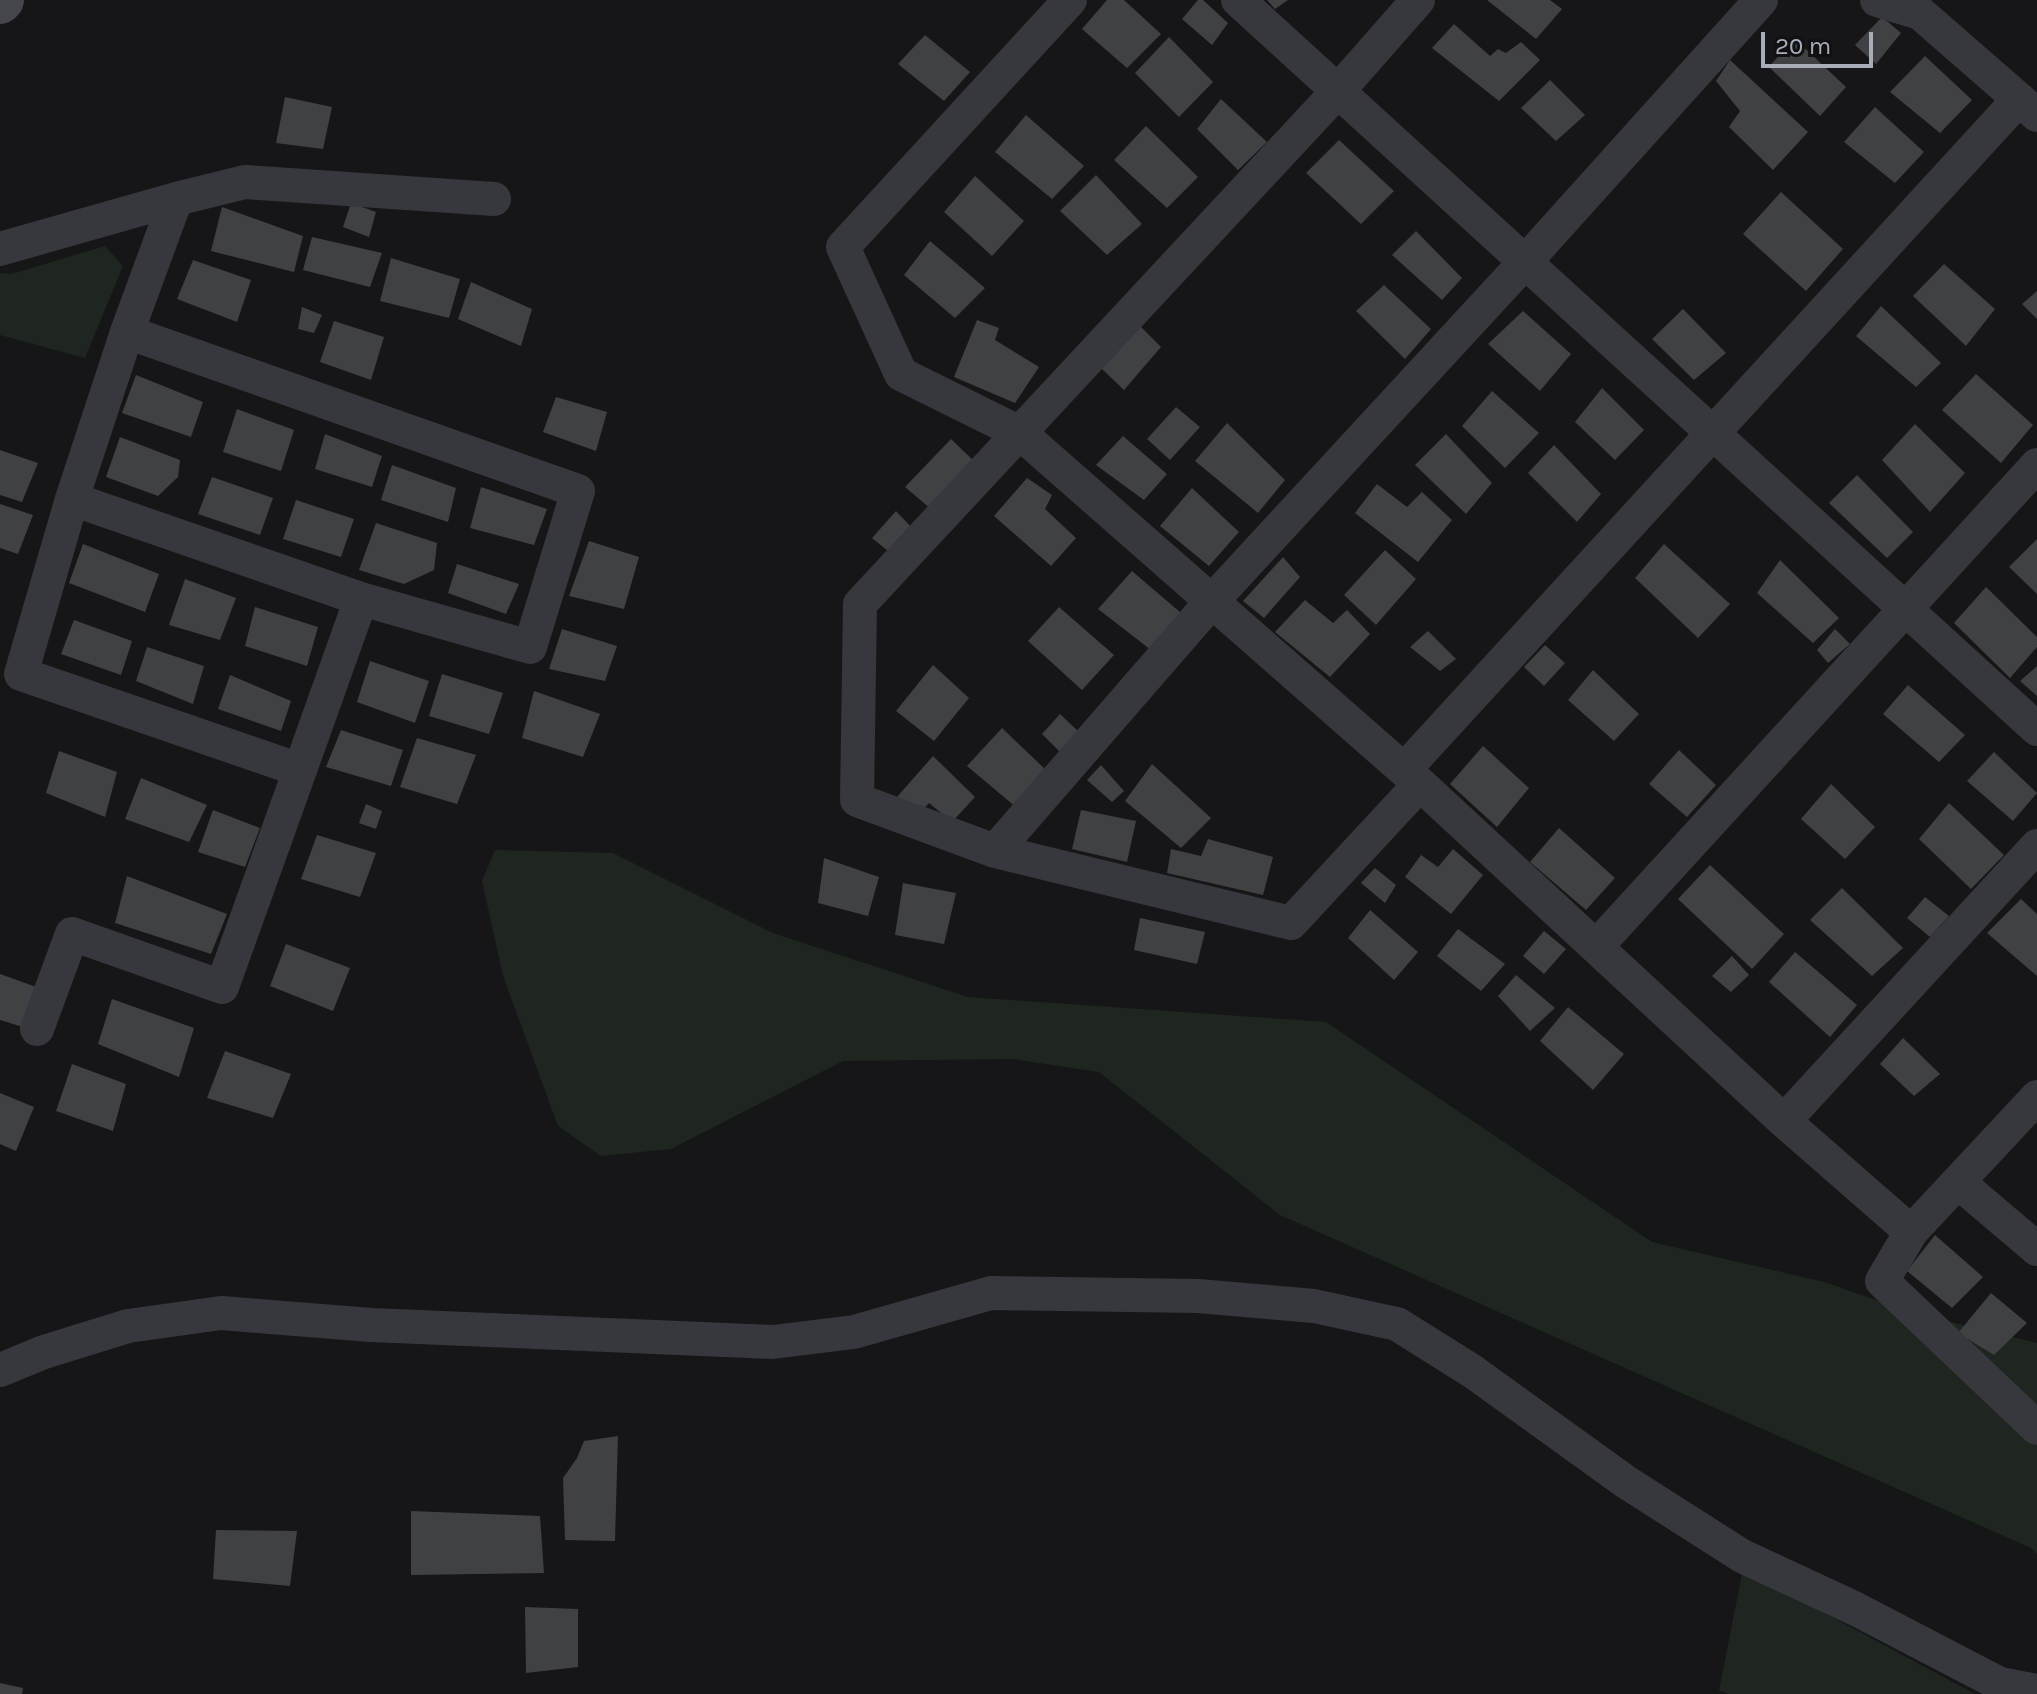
<!DOCTYPE html>
<style>
body{margin:0}
#map{position:relative;width:2037px;height:1694px;overflow:hidden;background:#161618;font-family:Karla,sans-serif}
canvas{display:block}
.scale{position:absolute;left:1761px;top:32px;width:112px;height:36px;box-sizing:border-box;border:4px solid #a8adb8;border-top:0;padding-left:10px;font-size:24px;line-height:28px;white-space:nowrap;color:#a8adb8;-webkit-text-stroke:6px #111113;paint-order:stroke}
</style>
<div id="map">
<canvas width="2037" height="1694"></canvas>
<div class="scale">20 m</div>
</div>
<script>
const ctx = document.querySelector('canvas').getContext('2d');
ctx.lineJoin = 'round';
function fillPath(path, color) {
  ctx.fillStyle = color;
  ctx.fill(path, 'evenodd');
}
function poly(rows) {
  const path = new Path2D();
  for (const r of rows) {
    path.moveTo(r[0], r[1]);
    for (let i = 2; i < r.length; i += 2) path.lineTo(r[i], r[i + 1]);
  }
  return path;
}
function trace(path, color, width, dash) {
  ctx.strokeStyle = color;
  ctx.lineWidth = width;
  ctx.lineCap = dash ? 'butt' : 'round';
  ctx.setLineDash(dash || []);
  ctx.stroke(path);
}
const green = poly([
 [105,246,123,266,85,358,0,335,0,273,11,274],
 [495,850,613,853,773,933,968,997,1326,1022,1652,1242,1824,1282,1914,1313,2037,1343,2037,1555,2031,1548,1280,1215,1099,1072,1012,1059,843,1061,671,1149,601,1156,558,1126,503,976,482,881],
 [1743,1569,1975,1694,1728,1694,1719,1690]
]);
const building = poly([
 [1107,0,1124,0,1161,34,1127,68,1082,29],
 [1198,0,1203,0,1228,23,1212,45,1182,19],
 [1267,0,1288,0,1275,9],
 [1487,0,1550,0,1562,9,1536,39],
 [1882,17,1901,33,1876,64,1855,45],
 [1454,24,1490,56,1498,49,1506,53,1521,42,1540,60,1499,101,1432,48],
 [925,35,970,72,944,101,898,64],
 [1169,37,1213,82,1179,117,1135,73],
 [1794,38,1846,87,1820,116,1769,67],
 [1925,56,1972,100,1940,133,1890,92],
 [1730,60,1808,132,1773,170,1729,127,1740,111,1716,81],
 [1550,80,1585,115,1556,141,1521,108],
 [285,97,332,107,323,149,276,143],
 [1221,99,1267,142,1238,170,1197,129],
 [1875,107,1924,152,1895,183,1844,142],
 [1026,115,1084,166,1052,199,995,152],
 [1146,126,1198,177,1167,208,1114,160],
 [1339,140,1394,191,1361,224,1306,173],
 [1096,175,1142,224,1107,255,1060,211],
 [975,176,1024,221,992,256,944,212],
 [1781,192,1843,249,1806,291,1743,234],
 [351,203,376,212,369,237,343,227],
 [222,207,303,236,294,272,211,251],
 [1416,231,1462,278,1442,300,1392,255],
 [312,237,382,253,370,287,303,270],
 [930,241,985,288,955,318,904,275],
 [391,258,460,279,449,318,380,301],
 [193,260,251,280,237,322,177,299],
 [1944,264,1995,309,1966,346,1913,296],
 [471,282,532,309,521,346,458,319],
 [1384,285,1431,329,1405,359,1356,311],
 [2037,291,2037,319,2022,304],
 [1881,306,1941,363,1916,387,1856,336],
 [302,307,322,315,314,333,298,329],
 [1683,309,1726,353,1694,380,1652,339],
 [1523,311,1571,354,1540,391,1488,344],
 [977,320,999,328,995,340,1039,367,1015,403,954,377],
 [334,321,384,337,371,380,320,362],
 [1140,326,1161,347,1124,390,1101,368],
 [1976,374,2033,425,2001,463,1942,410],
 [136,375,203,402,191,437,122,413],
 [1602,388,1644,430,1615,460,1575,422],
 [1492,391,1539,433,1505,468,1462,426],
 [556,397,607,412,596,451,543,432],
 [1176,407,1200,427,1170,460,1147,439],
 [237,409,294,430,281,471,223,452],
 [1227,423,1285,480,1258,513,1195,461],
 [1915,424,1965,473,1930,512,1882,460],
 [325,434,382,456,372,487,315,469],
 [1446,434,1492,483,1466,514,1415,465],
 [1123,436,1167,474,1144,500,1096,465],
 [120,437,180,460,178,477,158,496,106,477],
 [951,439,975,462,931,509,905,487],
 [1554,445,1601,494,1577,522,1528,473],
 [0,450,38,463,22,502,0,495],
 [392,465,456,488,448,522,381,500],
 [1857,475,1913,532,1887,558,1829,503],
 [212,477,273,498,260,535,198,514],
 [1027,478,1052,495,1045,509,1076,538,1051,566,994,516],
 [1377,484,1407,507,1422,492,1452,520,1418,562,1355,513],
 [481,487,547,509,534,545,470,528],
 [1192,488,1239,532,1209,566,1160,526],
 [296,500,354,519,341,557,283,539],
 [0,504,33,515,18,554,0,548],
 [896,511,916,532,894,556,872,538],
 [376,523,437,543,434,570,404,584,359,570],
 [2037,539,2037,594,2009,567],
 [589,541,639,557,624,609,569,596],
 [83,544,159,574,145,612,69,583],
 [1664,544,1730,604,1698,638,1635,578],
 [1385,550,1416,579,1376,625,1344,595],
 [1283,557,1300,577,1264,618,1243,601],
 [1780,560,1839,618,1813,643,1757,593],
 [457,564,519,584,506,614,448,593],
 [1132,571,1181,613,1151,650,1098,609],
 [185,579,236,598,220,640,169,625],
 [1986,587,2037,637,2037,647,2010,678,1954,623],
 [1305,600,1333,623,1347,610,1370,634,1330,677,1275,632],
 [255,607,318,627,307,666,245,646],
 [1059,607,1114,655,1082,690,1028,641],
 [74,620,132,641,121,675,61,654],
 [562,629,617,646,605,681,549,669],
 [1835,629,1850,644,1828,663,1817,650],
 [1428,631,1456,659,1440,671,1410,647],
 [1545,645,1565,663,1544,686,1524,667],
 [147,647,204,666,193,704,136,681],
 [370,661,429,681,415,723,357,702],
 [933,665,969,698,934,741,896,711],
 [2037,666,2037,696,2020,681],
 [1593,670,1639,714,1614,741,1568,700],
 [442,674,503,693,489,734,429,716],
 [230,675,291,701,281,731,218,709],
 [1908,685,1965,735,1939,762,1883,714],
 [534,691,600,714,583,757,522,738],
 [1060,714,1079,732,1060,752,1042,734],
 [1002,728,1047,771,1017,808,967,766],
 [341,730,403,750,391,786,326,767],
 [417,738,476,755,457,804,400,787],
 [1483,746,1529,788,1497,827,1450,784],
 [1679,750,1716,785,1687,817,1649,784],
 [59,751,117,772,105,817,46,793],
 [1994,752,2037,793,2013,821,1967,781],
 [933,756,975,797,952,822,929,803,922,811,897,797],
 [1152,764,1211,818,1181,848,1125,801],
 [1101,765,1124,791,1112,802,1087,780],
 [141,778,207,805,189,842,125,819],
 [1831,784,1875,827,1845,859,1801,819],
 [1949,803,2004,855,1971,889,1919,839],
 [366,804,382,811,376,829,359,823],
 [213,810,260,828,245,867,198,852],
 [1081,810,1136,821,1127,862,1072,849],
 [1559,828,1615,878,1586,910,1530,862],
 [317,835,376,853,360,897,301,879],
 [1208,839,1273,857,1263,895,1167,873,1171,849,1201,856],
 [1453,849,1483,875,1451,914,1405,877,1421,855,1438,867],
 [824,858,879,877,868,916,818,903],
 [1710,865,1784,934,1752,969,1678,899],
 [1375,868,1396,885,1385,903,1361,883],
 [127,876,227,914,211,954,115,923],
 [903,883,956,893,944,944,895,935],
 [1842,888,1903,948,1872,976,1810,920],
 [1925,897,1949,916,1930,937,1907,918],
 [2021,899,2037,914,2037,976,1987,933],
 [1370,910,1418,952,1394,980,1348,938],
 [1140,918,1205,932,1197,964,1134,950],
 [1458,929,1505,964,1481,991,1437,956],
 [1544,931,1566,949,1544,974,1523,956],
 [286,944,350,968,333,1011,270,986],
 [1795,952,1857,1005,1830,1037,1769,982],
 [1732,956,1749,975,1731,992,1712,976],
 [0,974,39,988,23,1027,0,1020],
 [1516,975,1555,1008,1530,1031,1498,996],
 [112,999,194,1028,179,1077,98,1044],
 [1568,1007,1624,1054,1593,1090,1540,1041],
 [1903,1038,1940,1074,1914,1096,1880,1064],
 [225,1051,291,1074,273,1118,207,1098],
 [72,1064,126,1084,113,1131,56,1111],
 [0,1093,34,1107,16,1151,0,1144],
 [1935,1235,1983,1277,1952,1308,1907,1271],
 [1991,1293,2027,1323,1994,1355,1958,1333],
 [618,1436,615,1541,565,1540,563,1478,577,1458,584,1441],
 [411,1511,540,1516,544,1573,411,1575],
 [216,1530,297,1531,290,1586,213,1579],
 [525,1607,578,1609,578,1667,526,1673],
 [0,1683,23,1688,22,1694,0,1694]
]);
const street = poly([
 [1070,0,843,247,901,374,1020,433,1420,784,1784,1121,1911,1232,2037,1097],
 [1238,0,2037,729],
 [1877,0,1920,13,2037,115],
 [176,199,245,182,494,199],
 [0,249,176,199,127,332],
 [127,332,578,491,530,647,361,599,72,499,127,332],
 [300,770,361,599],
 [1404,770,2019,99],
 [1420,784,1291,923,995,851,1212,601,1525,262,1761,0],
 [995,851,857,800,860,604,1338,91,1418,0],
 [1596,947,2037,465],
 [37,1029,72,934,222,987,300,770,21,674,72,499],
 [1784,1121,2037,846],
 [1958,1182,2037,1249],
 [1911,1232,1882,1281,2037,1428],
 [0,1370,44,1352,128,1326,221,1313,371,1325,773,1342,854,1332,991,1293,1198,1296,1314,1306,1397,1324,1472,1371,1626,1482,1742,1556,1856,1609,2000,1684,2037,1691]
]);
const secondary = poly([
 [0,2,2,0]
]);
fillPath(green, '#1e261f');
fillPath(building, '#404145');
trace(street, '#37383d', 34);
trace(secondary, '#45474d', 44);
</script>
